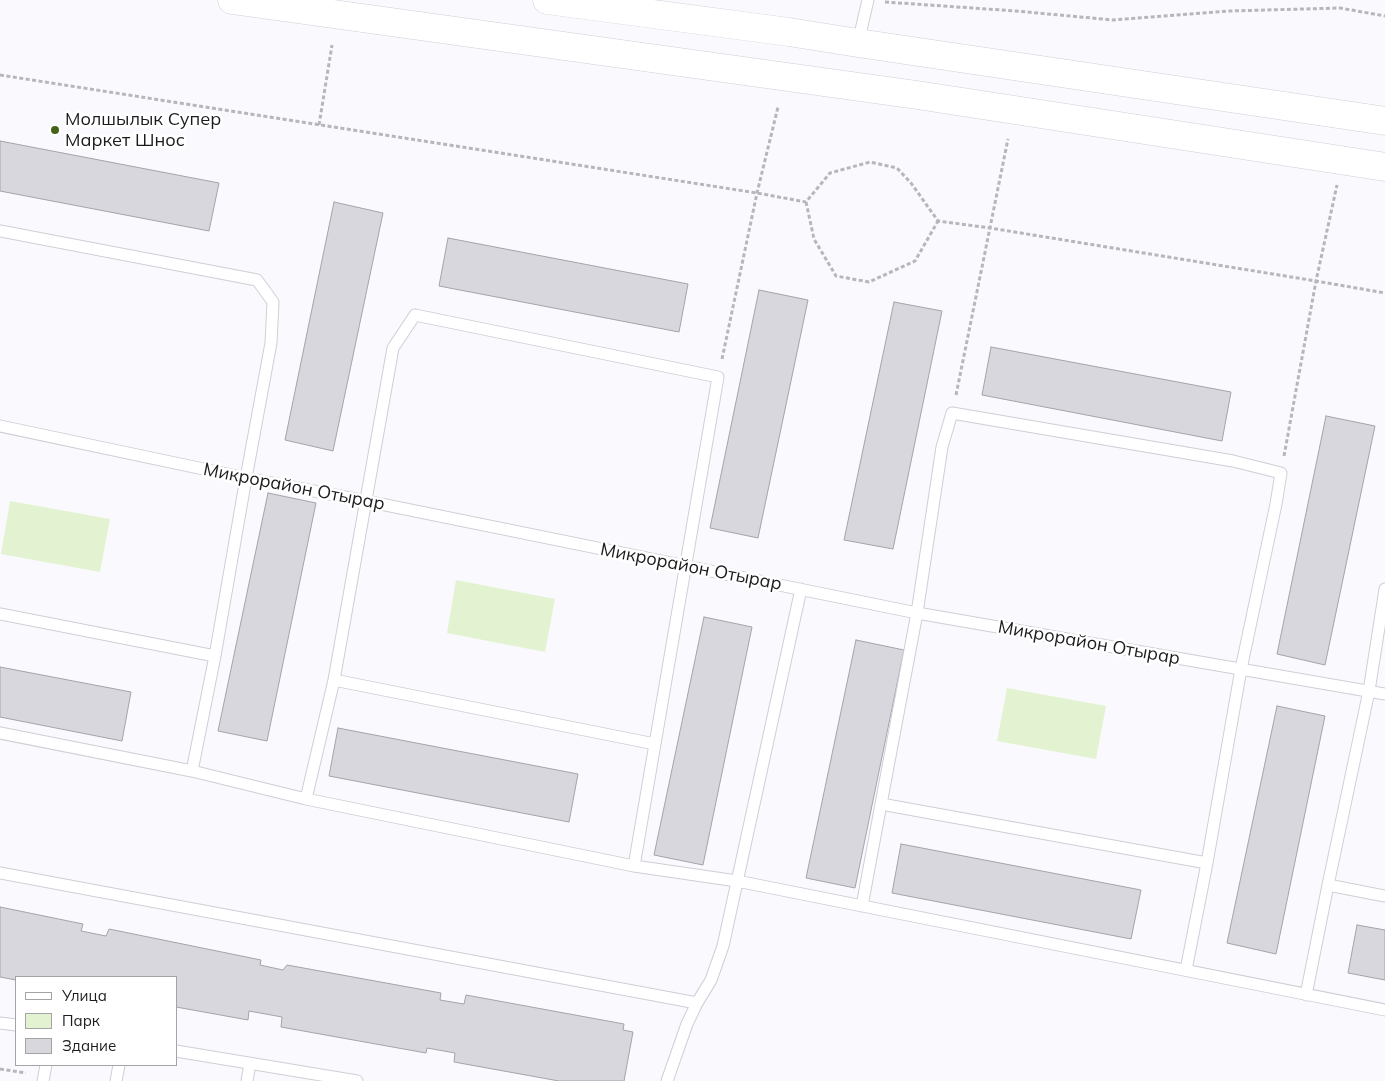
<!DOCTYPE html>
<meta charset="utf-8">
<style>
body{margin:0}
#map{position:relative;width:1385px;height:1081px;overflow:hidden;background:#faf9fe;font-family:Mulish,sans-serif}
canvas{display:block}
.legend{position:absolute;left:15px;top:976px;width:162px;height:90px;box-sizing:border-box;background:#fff;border:1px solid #a4a4a5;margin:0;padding:6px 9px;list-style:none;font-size:15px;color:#1c1c1f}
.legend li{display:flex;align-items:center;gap:10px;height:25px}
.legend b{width:25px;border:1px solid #a4a4a5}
</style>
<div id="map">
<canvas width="1385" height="1081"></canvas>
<ul class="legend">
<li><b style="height:6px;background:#fff"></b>Улица</li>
<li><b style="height:14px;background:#e3f3d1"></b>Парк</li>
<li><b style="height:14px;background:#d8d7de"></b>Здание</li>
</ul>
</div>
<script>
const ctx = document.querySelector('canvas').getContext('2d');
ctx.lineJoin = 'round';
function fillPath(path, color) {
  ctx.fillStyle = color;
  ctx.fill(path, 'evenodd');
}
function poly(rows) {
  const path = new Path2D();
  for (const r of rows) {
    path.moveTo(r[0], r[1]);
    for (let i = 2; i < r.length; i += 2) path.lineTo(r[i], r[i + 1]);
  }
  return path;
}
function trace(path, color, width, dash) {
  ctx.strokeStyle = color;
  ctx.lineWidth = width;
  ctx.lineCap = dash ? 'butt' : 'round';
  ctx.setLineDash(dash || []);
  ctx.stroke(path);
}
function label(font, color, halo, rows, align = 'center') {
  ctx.font = font + ' Mulish,sans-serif';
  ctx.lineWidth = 5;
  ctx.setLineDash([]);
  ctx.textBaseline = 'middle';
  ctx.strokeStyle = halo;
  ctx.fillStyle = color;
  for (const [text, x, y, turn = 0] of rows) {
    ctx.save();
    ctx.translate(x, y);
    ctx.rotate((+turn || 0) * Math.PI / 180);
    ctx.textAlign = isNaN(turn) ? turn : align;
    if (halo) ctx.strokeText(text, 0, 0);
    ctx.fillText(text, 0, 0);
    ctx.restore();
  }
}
const green = poly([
 [10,501,110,519,100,572,1,554],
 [456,580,555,599,545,652,447,633],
 [1007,688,1106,706,1096,759,997,741]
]);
const building = poly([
 [0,141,219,183,209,231,0,191,0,141],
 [334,202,383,213,333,451,285,440,334,202],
 [448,238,688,284,679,332,439,286,448,238],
 [759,290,808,300,758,538,710,528,759,290],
 [894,302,942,311,893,549,844,540,894,302],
 [991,347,1231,392,1222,441,982,395,991,347],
 [1326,416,1375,426,1325,665,1277,654,1326,416],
 [268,493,316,503,267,741,218,731,268,493],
 [704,617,752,627,703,865,654,855,704,617],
 [856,640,904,650,855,888,806,878,856,640],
 [0,667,131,692,122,741,0,717,0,667],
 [1277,706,1325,716,1276,954,1227,943,1277,706],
 [338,728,578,774,569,822,329,776,338,728],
 [901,844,1141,890,1131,939,892,893,901,844],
 [0,907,83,924,81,931,106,936,109,929,261,960,260,965,283,970,287,965,441,993,440,1000,464,1004,466,995,624,1024,623,1030,633,1032,624,1081,559,1081,454,1062,455,1053,427,1048,426,1053,281,1027,282,1017,249,1011,248,1020,176,1007,176,977,16,977,16,980,0,977,0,907],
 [1357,925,1385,930,1385,980,1348,973,1357,925]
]);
const path = poly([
 [885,2,1016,11,1113,20,1230,11,1340,8,1385,16],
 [0,75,757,193,806,202,830,173,870,162,897,168,911,183,938,221,990,228,1316,281,1385,293],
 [319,125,332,45],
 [806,202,814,239,836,276,869,282,915,261,938,221],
 [722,359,757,193,778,107],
 [956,395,1008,139],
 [1284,456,1316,281,1337,185],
 [0,1069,26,1073]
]);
const service = poly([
 [858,43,868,0],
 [0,231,257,280,273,302,271,343,246,478,215,656,0,614],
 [415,315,718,377,655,744,334,680,393,348,415,315],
 [952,413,1233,461,1281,473,1276,504,1241,669,1207,863,881,804,917,613,942,447,952,413],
 [0,426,246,478,366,501,917,613,1385,694],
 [1385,589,1369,691,1328,885,1385,896],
 [0,733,192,771,306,799,634,866,737,881,1385,1010],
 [192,771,215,656],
 [306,799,334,680],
 [634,866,655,744],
 [0,873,697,1003],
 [862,906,881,804],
 [1186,970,1207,863],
 [1306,995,1328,885],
 [0,1023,16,1025],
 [176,1051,357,1081],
 [43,1081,46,1065],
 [116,1081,119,1065],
 [247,1081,250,1064],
 [667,1081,687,1024,697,1003,711,980,723,946,801,589]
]);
const tertiary = poly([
 [232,0,917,95,1385,167],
 [547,0,789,32,858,43,1385,121]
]);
const markers = [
 [55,130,5,"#466214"]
];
const poiNames = [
 ["Молшылык Супер",65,120],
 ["Маркет Шнос",65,141]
];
const streetNames = [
 ["Микрорайон Отырар",294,487,11],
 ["Микрорайон Отырар",691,567,11],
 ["Микрорайон Отырар",1089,643,10]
];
fillPath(green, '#e3f3d1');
fillPath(building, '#d8d7de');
trace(building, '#a5a3aa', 1);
trace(service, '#d0ced6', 13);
trace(tertiary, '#d0ced6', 29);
trace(path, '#b7b7bb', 3, [4, 2.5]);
trace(service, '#fff', 11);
trace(tertiary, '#fff', 28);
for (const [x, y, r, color] of markers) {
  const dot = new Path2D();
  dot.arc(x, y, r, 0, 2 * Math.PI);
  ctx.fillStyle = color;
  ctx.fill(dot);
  trace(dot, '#fff', 2);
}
label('18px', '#1c1c1f', '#fff', poiNames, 'left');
label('18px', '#1c1c1f', '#fff', streetNames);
</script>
